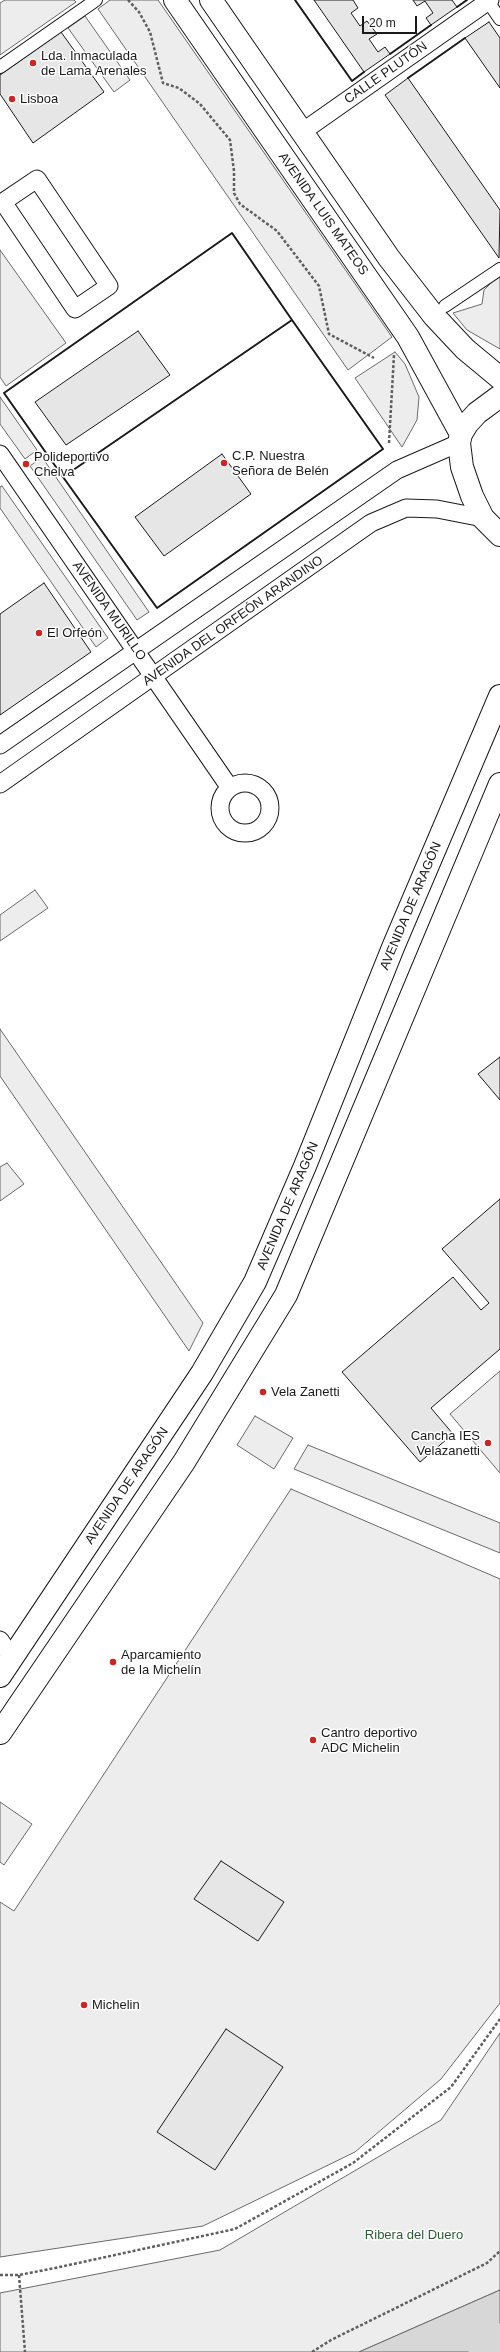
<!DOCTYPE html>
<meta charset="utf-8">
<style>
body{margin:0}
#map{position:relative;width:500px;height:2352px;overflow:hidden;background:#fff;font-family:Helvetica,sans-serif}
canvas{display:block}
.scale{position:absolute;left:362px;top:16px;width:55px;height:18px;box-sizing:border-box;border:2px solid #1a1a1a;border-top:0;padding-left:5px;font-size:12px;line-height:14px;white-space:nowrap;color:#1a1a1a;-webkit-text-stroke:3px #fff;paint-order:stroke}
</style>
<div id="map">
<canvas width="500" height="2352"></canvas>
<div class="scale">20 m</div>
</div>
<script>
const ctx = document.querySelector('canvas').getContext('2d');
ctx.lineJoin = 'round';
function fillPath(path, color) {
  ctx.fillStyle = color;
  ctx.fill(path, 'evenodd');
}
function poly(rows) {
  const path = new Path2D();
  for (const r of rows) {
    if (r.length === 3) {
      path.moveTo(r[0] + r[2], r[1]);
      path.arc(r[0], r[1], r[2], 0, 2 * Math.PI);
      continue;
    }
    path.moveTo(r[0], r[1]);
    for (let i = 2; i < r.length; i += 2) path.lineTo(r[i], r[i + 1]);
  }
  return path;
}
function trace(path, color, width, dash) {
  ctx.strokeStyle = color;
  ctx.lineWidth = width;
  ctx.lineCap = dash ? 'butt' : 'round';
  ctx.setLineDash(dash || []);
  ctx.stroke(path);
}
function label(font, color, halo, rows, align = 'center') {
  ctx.font = font + ' Helvetica,sans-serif';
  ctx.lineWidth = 3;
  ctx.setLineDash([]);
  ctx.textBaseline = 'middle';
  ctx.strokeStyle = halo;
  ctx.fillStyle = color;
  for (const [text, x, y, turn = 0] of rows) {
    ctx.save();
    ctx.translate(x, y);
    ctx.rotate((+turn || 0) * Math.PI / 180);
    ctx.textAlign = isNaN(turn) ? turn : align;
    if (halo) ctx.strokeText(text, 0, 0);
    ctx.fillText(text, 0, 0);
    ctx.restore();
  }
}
const green = poly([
 [5,0,74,0,76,2,0,55,0,3,5,0],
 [110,0,158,0,392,337,348,370,98,9,110,0],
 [85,16,130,80,114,92,68,28,85,16],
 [0,250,66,343,6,386,0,377,0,250],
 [500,274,500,349,467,330,453,313,482,304,484,290,500,274],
 [395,352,405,364,419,397,417,420,402,447,355,378,395,352],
 [0,397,37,450,25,459,0,424,0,397],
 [42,457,149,612,137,620,30,466,42,457],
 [2,486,108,638,96,647,0,508,0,487,2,486],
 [35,890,48,908,0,941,0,915,35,890],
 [0,1029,203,1323,189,1351,0,1076,0,1029],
 [7,1163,24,1184,0,1201,0,1167,7,1163],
 [500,1371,500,1473,450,1414,500,1371],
 [255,1416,293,1438,274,1469,237,1445,255,1416],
 [308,1445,500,1523,500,1553,294,1469,308,1445],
 [291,1489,500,1579,500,2003,441,2079,355,2152,203,2226,0,2257,0,1902,14,1911,291,1489],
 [0,1802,32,1824,4,1865,0,1862,0,1802],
 [500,2033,500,2290,359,2352,0,2352,0,2293,220,2250,441,2120,500,2033]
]);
const water = poly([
 [500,2290,500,2340,485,2352,359,2352,500,2290]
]);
const river = poly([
 [485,2352,500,2340]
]);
const building = poly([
 [314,0,353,0,358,8,351,13,360,26,367,21,377,34,369,39,378,52,385,47,390,54,364,72,314,0],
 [413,0,452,0,457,7,431,25,426,18,433,13,425,1,417,6,413,0],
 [489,22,500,38,500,88,465,38,489,22],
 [61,32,104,92,33,143,0,94,0,75,61,32],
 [408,78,500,210,499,258,385,95,408,78],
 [138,331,170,375,66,445,35,402,138,331],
 [222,454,251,494,164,556,135,517,222,454],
 [44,583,91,652,0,715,0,614,44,583],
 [500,1057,500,1100,478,1074,500,1057],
 [500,1199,500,1349,431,1408,453,1434,420,1462,342,1372,453,1277,481,1310,489,1303,442,1249,500,1199],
 [221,1861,284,1902,258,1941,194,1899,221,1861],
 [226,2029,283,2067,215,2170,157,2132,226,2029]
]);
const path = poly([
 [128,0,139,12,150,32,163,83,179,88,200,104,230,140,234,171,234,193,240,204,277,231,319,286,329,334,374,358],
 [389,443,394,355],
 [0,2275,19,2275,55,2268,235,2229,353,2163,451,2087,500,2019],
 [19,2275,25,2352],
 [312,2352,331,2340,487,2263,500,2251]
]);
const pedestrian = poly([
 [487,0,500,19],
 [0,67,96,0],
 [445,306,500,269]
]);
const minor = poly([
 [302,132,490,0],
 [0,204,37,179,109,286,75,309,3,202],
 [0,454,230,788],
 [0,745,397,470,459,443],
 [245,808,25],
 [0,784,371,523,406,508,437,509,483,518],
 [0,1640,12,1658,8,1667]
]);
const trunk = poly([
 [175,0,408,337,461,434],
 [211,0,389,258,434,316,465,349,500,378],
 [500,396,477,413,467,424,461,434,459,443,462,467,472,496,483,518,500,535],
 [0,1676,202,1373,255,1282,305,1166,394,945,500,696],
 [0,1733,184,1462,286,1295,500,784]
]);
const wall = poly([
 [295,0,352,81,364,72],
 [457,7,467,0],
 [390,54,431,25],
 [408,78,465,38],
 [232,233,292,320,63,477,4,393,232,233],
 [292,320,383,449,157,608,63,477,292,320]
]);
const markers = [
 [33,63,4,"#c62828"],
 [12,99,4,"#c62828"],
 [224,463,4,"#c62828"],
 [26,464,4,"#c62828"],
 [39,633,4,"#c62828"],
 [263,1392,4,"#c62828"],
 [488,1443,4,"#c62828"],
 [113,1662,4,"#c62828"],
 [313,1740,4,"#c62828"],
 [84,2005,4,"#c62828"]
];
const poiNames = [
 ["Lda. Inmaculada",41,56],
 ["de Lama Arenales",41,71],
 ["Lisboa",20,99],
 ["C.P. Nuestra",232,456],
 ["Señora de Belén",232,471],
 ["Polideportivo",34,457],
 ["Chelva",34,472],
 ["El Orfeón",47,633],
 ["Vela Zanetti",271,1392],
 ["Cancha IES",480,1436,"right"],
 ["Velazanetti",480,1451,"right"],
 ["Aparcamiento",121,1655],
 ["de la Michelín",121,1670],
 ["Cantro deportivo",321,1733],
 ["ADC Michelin",321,1748],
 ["Michelin",92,2005]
];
const streetNames = [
 ["CALLE PLUTÓN",386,73,-35],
 ["AVENIDA LUIS MATEOS",323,214,55],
 ["AVENIDA MURILLO",109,611,55],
 ["AVENIDA DEL ORFEÓN ARANDINO",233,621,-35],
 ["AVENIDA DE ARAGÓN",411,906,-67],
 ["AVENIDA DE ARAGÓN",288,1206,-67],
 ["AVENIDA DE ARAGÓN",127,1486,-56]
];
const parkNames = [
 ["Ribera del Duero",414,2235]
];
fillPath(green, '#ededed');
trace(green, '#6a6a6a', 1);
fillPath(water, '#d7d7d7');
trace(water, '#6a6a6a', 1);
trace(river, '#d7d7d7', 33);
fillPath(building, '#e6e6e6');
trace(building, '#1a1a1a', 1);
trace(pedestrian, '#1a1a1a', 14);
trace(minor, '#1a1a1a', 19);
trace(trunk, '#1a1a1a', 24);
trace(path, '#5f5f5f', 2.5, [3, 2]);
trace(pedestrian, '#fff', 12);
trace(minor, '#fff', 17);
trace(trunk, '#fff', 22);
trace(wall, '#1a1a1a', 2);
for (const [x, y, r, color] of markers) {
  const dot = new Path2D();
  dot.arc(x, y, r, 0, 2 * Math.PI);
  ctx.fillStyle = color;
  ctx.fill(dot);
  trace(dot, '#fff', 1.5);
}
label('13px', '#1a1a1a', '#fff', poiNames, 'left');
label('13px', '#1a1a1a', '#fff', streetNames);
label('13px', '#2b5a34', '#fff', parkNames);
</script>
